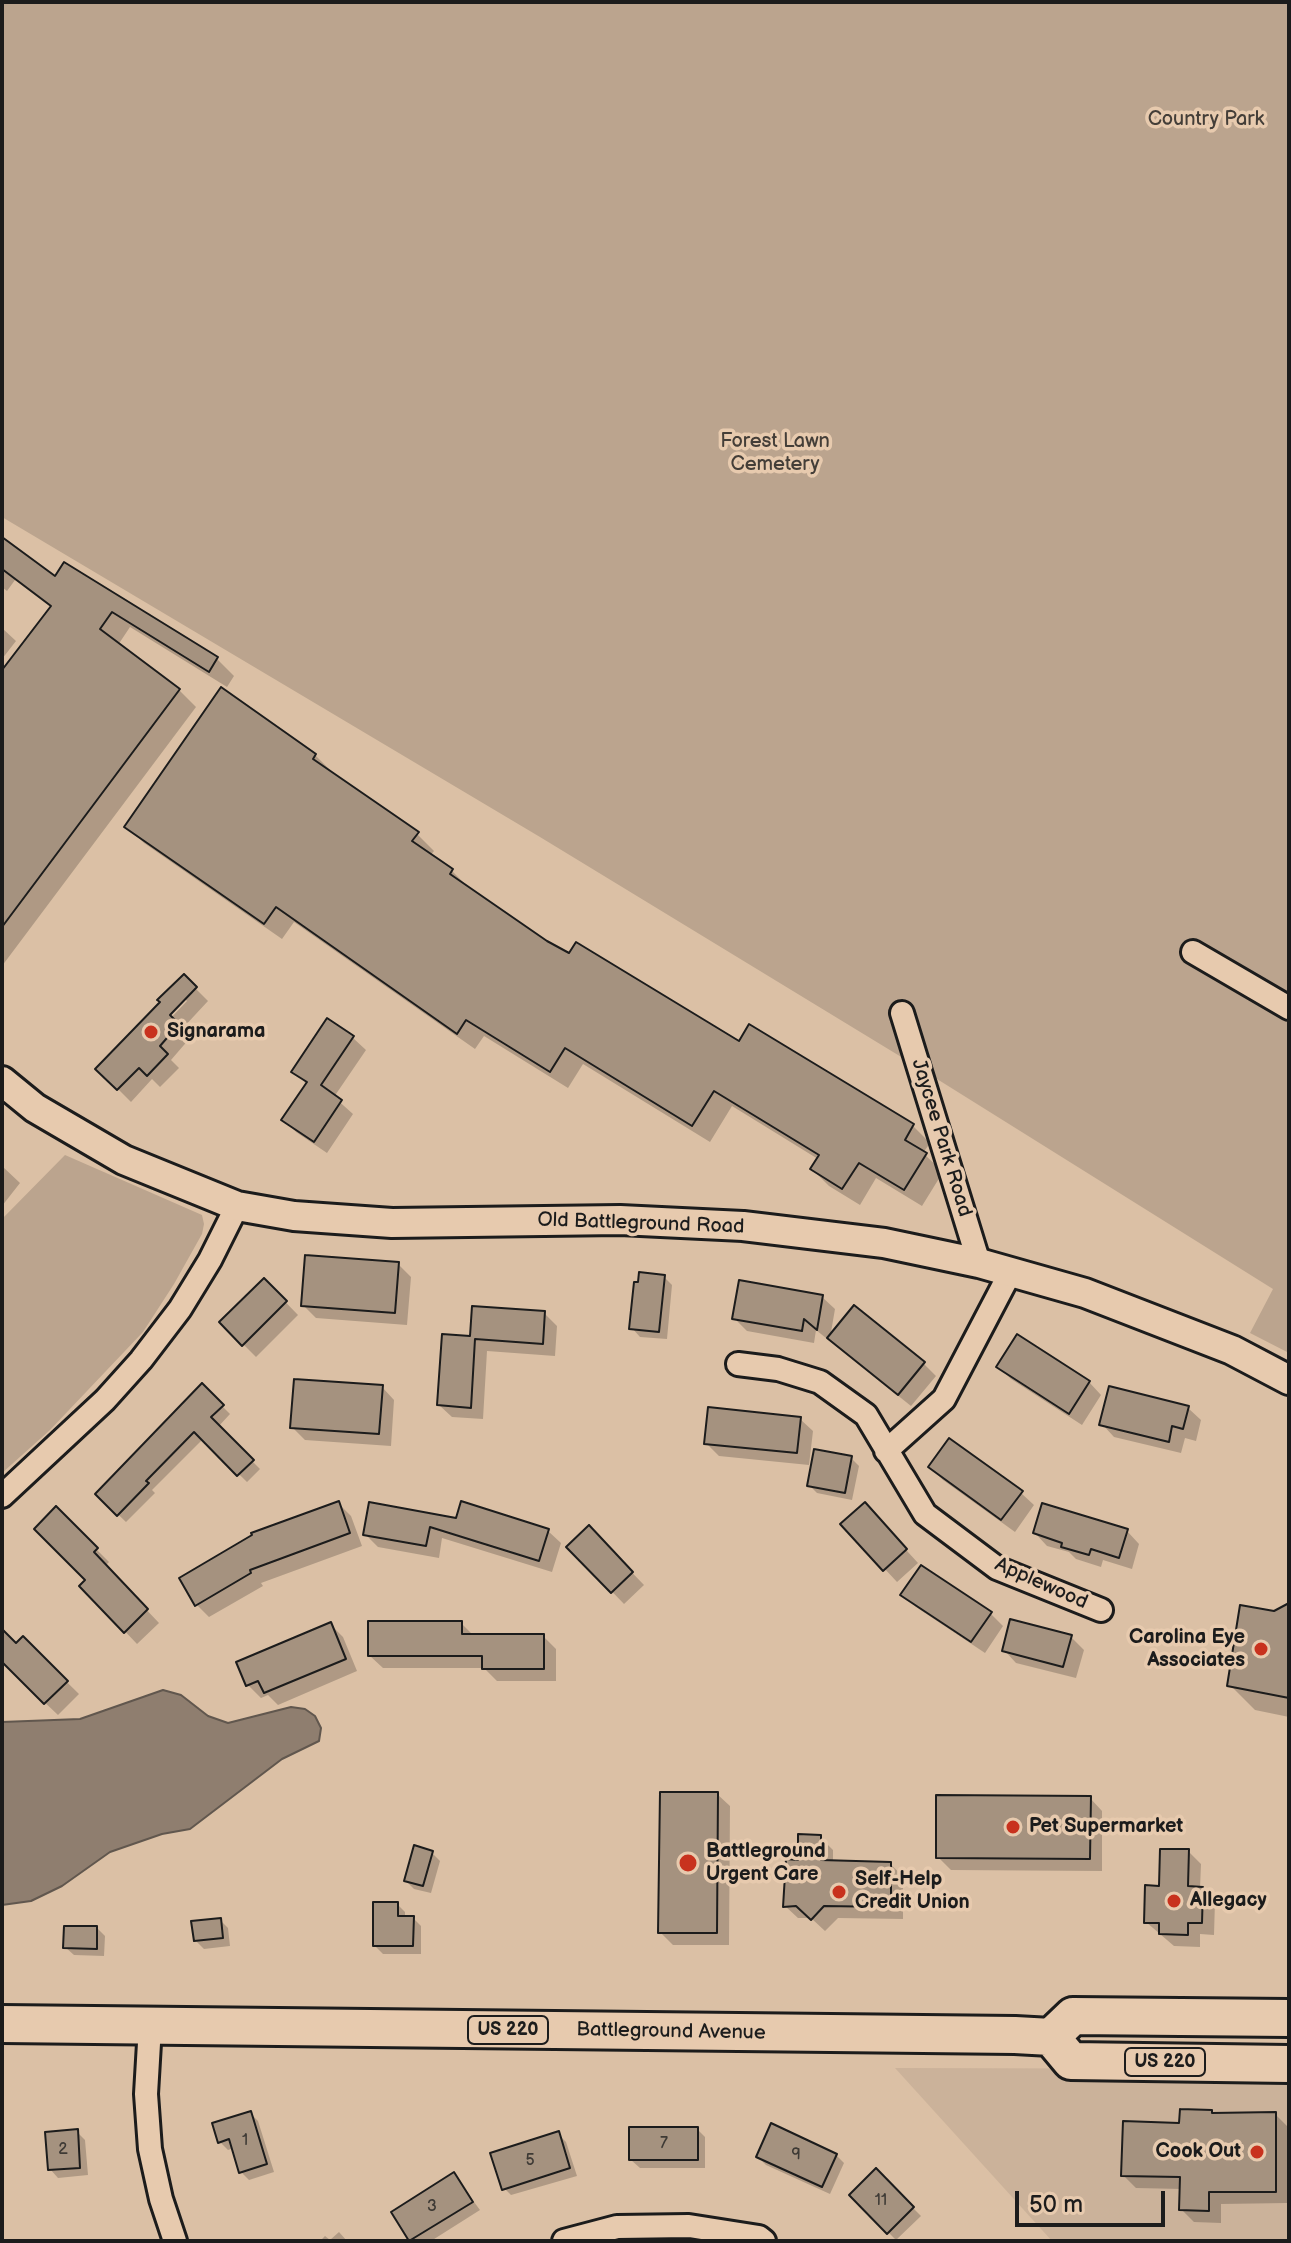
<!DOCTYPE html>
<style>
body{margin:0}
#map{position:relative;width:1291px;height:2243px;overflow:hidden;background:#dbc0a5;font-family:"Balsamiq Sans",sans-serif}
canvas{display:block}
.frame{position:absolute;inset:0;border:4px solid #1c1c1c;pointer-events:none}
.scale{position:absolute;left:1015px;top:2191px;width:150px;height:36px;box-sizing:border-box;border:4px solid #1c1c1c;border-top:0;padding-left:10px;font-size:24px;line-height:28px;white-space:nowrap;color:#1c1c1c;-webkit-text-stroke:6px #e7caae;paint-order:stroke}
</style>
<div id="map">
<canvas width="1291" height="2243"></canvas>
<div class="frame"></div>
<div class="scale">50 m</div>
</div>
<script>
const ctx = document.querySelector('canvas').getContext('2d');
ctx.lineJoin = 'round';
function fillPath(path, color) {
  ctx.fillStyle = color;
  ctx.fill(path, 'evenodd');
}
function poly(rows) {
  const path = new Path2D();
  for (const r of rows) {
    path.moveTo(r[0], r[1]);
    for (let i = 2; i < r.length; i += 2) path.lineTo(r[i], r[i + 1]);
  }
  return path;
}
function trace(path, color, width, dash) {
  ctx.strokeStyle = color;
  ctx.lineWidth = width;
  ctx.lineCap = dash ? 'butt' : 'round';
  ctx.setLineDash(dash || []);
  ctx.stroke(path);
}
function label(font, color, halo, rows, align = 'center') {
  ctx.font = font + ' "Balsamiq Sans",sans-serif';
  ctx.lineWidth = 7;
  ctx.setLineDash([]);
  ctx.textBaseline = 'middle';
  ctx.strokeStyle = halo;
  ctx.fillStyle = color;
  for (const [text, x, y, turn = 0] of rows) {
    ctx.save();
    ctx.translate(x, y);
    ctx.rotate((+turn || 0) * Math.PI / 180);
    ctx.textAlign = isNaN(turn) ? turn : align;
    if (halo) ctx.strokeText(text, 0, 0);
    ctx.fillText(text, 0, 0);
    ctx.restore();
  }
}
const built = poly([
 [895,2068,1289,2069,1289,2241,1052,2241]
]);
const green = poly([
 [2,2,1289,2,1289,1353,1250,1333,1273,1289,921,1069,540,837,2,517],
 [65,1155,202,1215,204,1224,202,1234,174,1284,143,1332,50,1430,2,1473,2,1219]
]);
const water = poly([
 [163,1690,181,1695,208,1716,228,1723,291,1707,305,1709,315,1716,321,1728,319,1741,282,1759,190,1829,162,1834,110,1852,62,1886,31,1901,2,1905,2,1722,80,1719,163,1690]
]);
const shadow = poly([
 [2,539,56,579,65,565,217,659,234,676,227,687,130,627,118,645,179,690,196,707,2,966,2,673,52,608,15,580,7,591,2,587],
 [2,628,16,641,2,659],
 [315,755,332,772,417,834,434,851,430,856,452,871,469,888,546,942,739,1044,913,1126,930,1143,923,1153,943,1172,922,1206,876,1178,860,1205,829,1186,812,1169,818,1159,732,1106,710,1142,583,1064,568,1088,484,1036,475,1049,294,922,282,939,144,843,127,826],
 [184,977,208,1001,182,1029,190,1038,171,1060,179,1068,160,1087,152,1079,131,1102,98,1069],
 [185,999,187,1001,166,1023,163,1020],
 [353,1038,366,1050,334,1097,353,1114,327,1153,296,1132,284,1119,307,1085,294,1071],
 [2,1166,20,1183,2,1206],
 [398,1264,411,1277,407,1325,316,1318,303,1305],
 [664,1277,672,1285,667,1339,640,1337,632,1328],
 [264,1280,298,1315,256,1357,221,1322],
 [822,1297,835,1309,830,1338,923,1363,936,1376,911,1406,816,1330,814,1343,747,1331,734,1318],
 [544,1313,557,1326,555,1356,487,1351,483,1419,452,1417,439,1405,472,1338],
 [998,1366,1089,1382,1101,1395,1082,1425,1011,1379],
 [202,1386,230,1414,218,1427,260,1469,247,1482,203,1439,152,1490,155,1493,126,1522,97,1494],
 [382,1387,394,1400,391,1446,305,1440,292,1427],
 [1188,1408,1201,1420,1196,1441,1185,1438,1181,1453,1114,1437,1102,1424],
 [800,1419,813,1431,809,1465,719,1456,706,1443],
 [851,1458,859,1466,852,1500,817,1493,809,1485],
 [930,1467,1021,1493,1034,1505,1015,1532,943,1480],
 [338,1503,351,1516,362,1546,261,1583,263,1586,209,1617,197,1605],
 [56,1509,109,1562,105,1566,159,1623,137,1644,82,1586,88,1581],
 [877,1518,918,1563,897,1582,843,1524],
 [458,1520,548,1531,561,1543,552,1572,442,1538,439,1558,378,1547,365,1534],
 [589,1528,644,1585,624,1604,569,1547],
 [1127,1531,1139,1544,1132,1569,1103,1560,1101,1567,1076,1559,1069,1552,1047,1546,1035,1533],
 [903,1595,990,1613,1003,1626,985,1653,916,1607],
 [1289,1606,1289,1717,1255,1710,1230,1685,1275,1614],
 [461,1623,474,1636,543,1636,556,1649,556,1681,497,1681,484,1668,383,1668,370,1656],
 [330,1624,343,1637,357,1671,278,1705,268,1695,261,1698,248,1685],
 [2,1632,16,1646,23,1639,79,1694,58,1715,2,1662],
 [1071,1637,1084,1650,1076,1678,1016,1663,1004,1650],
 [717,1794,730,1806,729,1945,673,1945,660,1932],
 [1090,1798,1102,1811,1102,1871,951,1870,938,1857],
 [820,1837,833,1850,833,1862,890,1864,903,1876,903,1919,838,1918,825,1931,811,1918,798,1918,785,1906,800,1862],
 [1188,1851,1201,1864,1200,1889,1215,1901,1214,1935,1200,1934,1200,1947,1174,1946,1146,1922,1161,1888],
 [432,1853,440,1861,431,1893,414,1889,406,1881],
 [397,1904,405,1912,405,1918,413,1918,421,1926,421,1954,383,1954,375,1946],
 [220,1920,228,1928,230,1946,204,1949,195,1940],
 [97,1928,105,1936,104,1956,74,1955,65,1947],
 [1211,2112,1214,2115,1275,2114,1288,2127,1287,2203,1221,2204,1221,2223,1194,2222,1181,2209,1182,2189,1136,2188,1123,2175,1181,2125],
 [250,2113,258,2121,274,2172,249,2180,241,2172,234,2148,228,2150,220,2142],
 [697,2129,705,2137,705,2168,640,2168,631,2160],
 [77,2132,85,2140,88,2175,58,2178,50,2169],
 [558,2134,566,2142,577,2176,511,2195,503,2187],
 [836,2155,844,2163,830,2194,766,2165,758,2157],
 [876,2171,921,2216,896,2240,851,2195],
 [454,2175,480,2210,431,2241,411,2241,393,2213],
 [339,2232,347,2241,320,2241,325,2236,330,2240]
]);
const building = poly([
 [2,537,55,576,64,562,218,657,209,672,112,612,100,629,180,689,2,927,2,670,51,606,2,569,2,537],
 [221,687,316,754,313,759,419,832,412,841,453,869,450,874,547,941,569,953,576,942,739,1041,749,1024,914,1124,905,1140,927,1153,904,1190,859,1163,842,1189,810,1169,819,1155,714,1091,692,1126,565,1048,550,1072,466,1020,457,1034,276,907,264,924,124,827,221,687],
 [184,974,197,987,170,1015,179,1024,160,1046,168,1054,147,1076,139,1068,117,1090,95,1069,160,1002,157,1000,184,974],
 [327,1018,354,1036,321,1085,342,1100,314,1142,281,1120,307,1082,291,1072,327,1018],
 [305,1255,399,1262,395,1313,301,1306,305,1255],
 [639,1272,665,1275,659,1332,629,1329,634,1282,638,1282,639,1272],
 [264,1278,287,1301,242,1346,219,1322,264,1278],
 [739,1280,823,1295,817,1330,804,1319,802,1331,732,1319,739,1280],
 [854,1305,925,1362,898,1395,827,1338,854,1305],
 [472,1306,545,1311,543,1344,475,1339,471,1408,437,1405,442,1334,470,1336,472,1306],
 [1017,1334,1090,1381,1069,1414,996,1367,1017,1334],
 [294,1379,383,1385,379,1434,290,1428,294,1379],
 [202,1383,224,1405,211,1417,254,1460,237,1476,194,1432,146,1481,149,1483,117,1516,95,1494,202,1383],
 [1109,1386,1189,1406,1183,1429,1172,1426,1169,1442,1099,1425,1109,1386],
 [708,1407,801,1417,797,1453,704,1444,708,1407],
 [949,1438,1023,1491,1001,1520,928,1467,949,1438],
 [814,1449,852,1456,845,1493,807,1486,814,1449],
 [339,1501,350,1533,250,1570,251,1573,195,1606,179,1578,252,1535,251,1533,339,1501],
 [461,1501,549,1529,539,1561,430,1527,426,1546,363,1535,369,1502,456,1518,461,1501],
 [865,1502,907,1549,883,1571,840,1524,865,1502],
 [1042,1503,1128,1529,1119,1558,1091,1549,1089,1555,1061,1547,1062,1543,1033,1533,1042,1503],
 [56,1506,98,1548,94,1552,148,1609,124,1633,79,1586,85,1580,34,1529,56,1506],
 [589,1525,633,1572,611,1593,566,1547,589,1525],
 [921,1565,992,1612,971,1642,900,1595,921,1565],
 [1289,1603,1289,1698,1227,1686,1240,1605,1274,1611,1289,1603],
 [1010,1619,1072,1635,1063,1667,1002,1651,1010,1619],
 [368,1621,462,1621,462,1634,544,1634,544,1669,482,1669,482,1656,368,1656,368,1621],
 [331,1622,346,1659,264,1693,258,1681,246,1686,236,1662,331,1622],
 [2,1629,16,1643,23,1636,68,1681,44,1704,2,1662,2,1629],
 [660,1792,718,1792,717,1933,658,1933,660,1792],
 [936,1795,1091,1796,1090,1859,936,1858,936,1795],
 [798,1834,821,1835,821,1860,891,1862,891,1907,824,1906,811,1920,796,1906,783,1907,786,1859,798,1860,798,1834],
 [414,1845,433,1851,423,1886,404,1881,414,1845],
 [1160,1849,1189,1849,1188,1886,1203,1887,1202,1923,1188,1923,1188,1935,1159,1934,1159,1923,1144,1923,1145,1885,1159,1886,1160,1849],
 [373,1902,398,1902,398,1916,414,1916,413,1946,373,1946,373,1902],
 [221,1918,223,1938,194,1941,191,1921,221,1918],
 [64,1926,97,1926,97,1949,63,1948,64,1926],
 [1180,2109,1212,2110,1212,2113,1276,2112,1276,2192,1209,2192,1209,2211,1179,2210,1180,2177,1121,2176,1123,2121,1179,2123,1180,2109],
 [251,2111,267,2164,239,2173,229,2139,218,2143,212,2123,251,2111],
 [771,2123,837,2154,822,2187,756,2157,771,2123],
 [629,2127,698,2127,698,2160,629,2160,629,2127],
 [78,2129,80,2168,48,2170,45,2132,78,2129],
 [559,2131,570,2168,502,2190,490,2153,559,2131],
 [876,2168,914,2207,887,2234,849,2195,876,2168],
 [454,2172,473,2202,409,2241,391,2212,454,2172]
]);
const minor = poly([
 [1193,952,1289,1008],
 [902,1013,979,1263],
 [738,1364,778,1369,820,1382,866,1415,925,1514,997,1568,1101,1610],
 [886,1451,944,1399,1010,1273],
 [2,1496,105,1400,141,1360,180,1309,210,1260,237,1206],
 [150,2026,146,2094,150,2149,161,2199,175,2241],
 [564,2241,617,2227,689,2226,759,2237,764,2241]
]);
const tertiary = poly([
 [2,1081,35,1108,124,1160,237,1206,294,1216,392,1223,620,1220,743,1226,884,1243,979,1263,1085,1293,1232,1350,1289,1380]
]);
const primary = poly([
 [2,2024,1015,2035,1051,2037,1071,2061,1289,2064],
 [1051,2037,1073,2016,1289,2018]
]);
const markers = [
 [151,1032,8,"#c8321e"],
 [1261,1649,8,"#c8321e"],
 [1013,1827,8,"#c8321e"],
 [688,1863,10,"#c8321e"],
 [839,1892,8,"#c8321e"],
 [1174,1901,8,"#c8321e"],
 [1257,2152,8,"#c8321e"]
];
const numberNames = [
 ["1",245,2141],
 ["7",664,2144],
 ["2",63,2150],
 ["9",796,2155],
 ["5",530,2161],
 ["11",881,2201],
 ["3",432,2207]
];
const shields = [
 [508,2030,80],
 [1165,2062,80]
];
const shieldNames = [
 ["US 220",508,2030],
 ["US 220",1165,2062]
];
const parkNames = [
 ["Country Park",1206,120],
 ["Forest Lawn",775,442],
 ["Cemetery",775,465]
];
const poiNames = [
 ["Signarama",167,1032],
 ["Carolina Eye",1245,1638,"right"],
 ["Associates",1245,1661,"right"],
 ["Pet Supermarket",1029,1827],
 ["Battleground",706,1852],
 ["Urgent Care",706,1875],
 ["Self-Help",855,1880],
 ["Credit Union",855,1903],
 ["Allegacy",1190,1901],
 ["Cook Out",1241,2152,"right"]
];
const streetNames = [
 ["Jaycee Park Road",941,1138,73],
 ["Old Battleground Road",641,1224,2],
 ["Applewood",1041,1584,24],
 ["Battleground Avenue",671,2032,1]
];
fillPath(built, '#cbb29a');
fillPath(green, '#bba48e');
fillPath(water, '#8f7e6f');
trace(water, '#61574e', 2);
fillPath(shadow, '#0003');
fillPath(building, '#a5927f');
trace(building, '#1c1c1c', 2);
trace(minor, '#1c1c1c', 28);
trace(tertiary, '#1c1c1c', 34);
trace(primary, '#1c1c1c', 42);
trace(minor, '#e7caae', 22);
trace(tertiary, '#e7caae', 28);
trace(primary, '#e7caae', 36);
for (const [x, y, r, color] of markers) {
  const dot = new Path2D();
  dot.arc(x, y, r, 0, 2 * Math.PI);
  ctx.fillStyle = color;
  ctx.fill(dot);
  trace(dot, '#e7caae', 3);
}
label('16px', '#3e3a35', null, numberNames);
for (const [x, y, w] of shields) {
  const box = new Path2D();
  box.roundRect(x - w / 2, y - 14, w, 28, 6);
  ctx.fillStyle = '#e7caae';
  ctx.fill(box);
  trace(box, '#1c1c1c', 2);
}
label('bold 18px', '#1c1c1c', null, shieldNames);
label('20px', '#443e38', '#e7caae', parkNames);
label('bold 20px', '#1c1c1c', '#e7caae', poiNames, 'left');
label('20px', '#1c1c1c', '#e7caae', streetNames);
</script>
